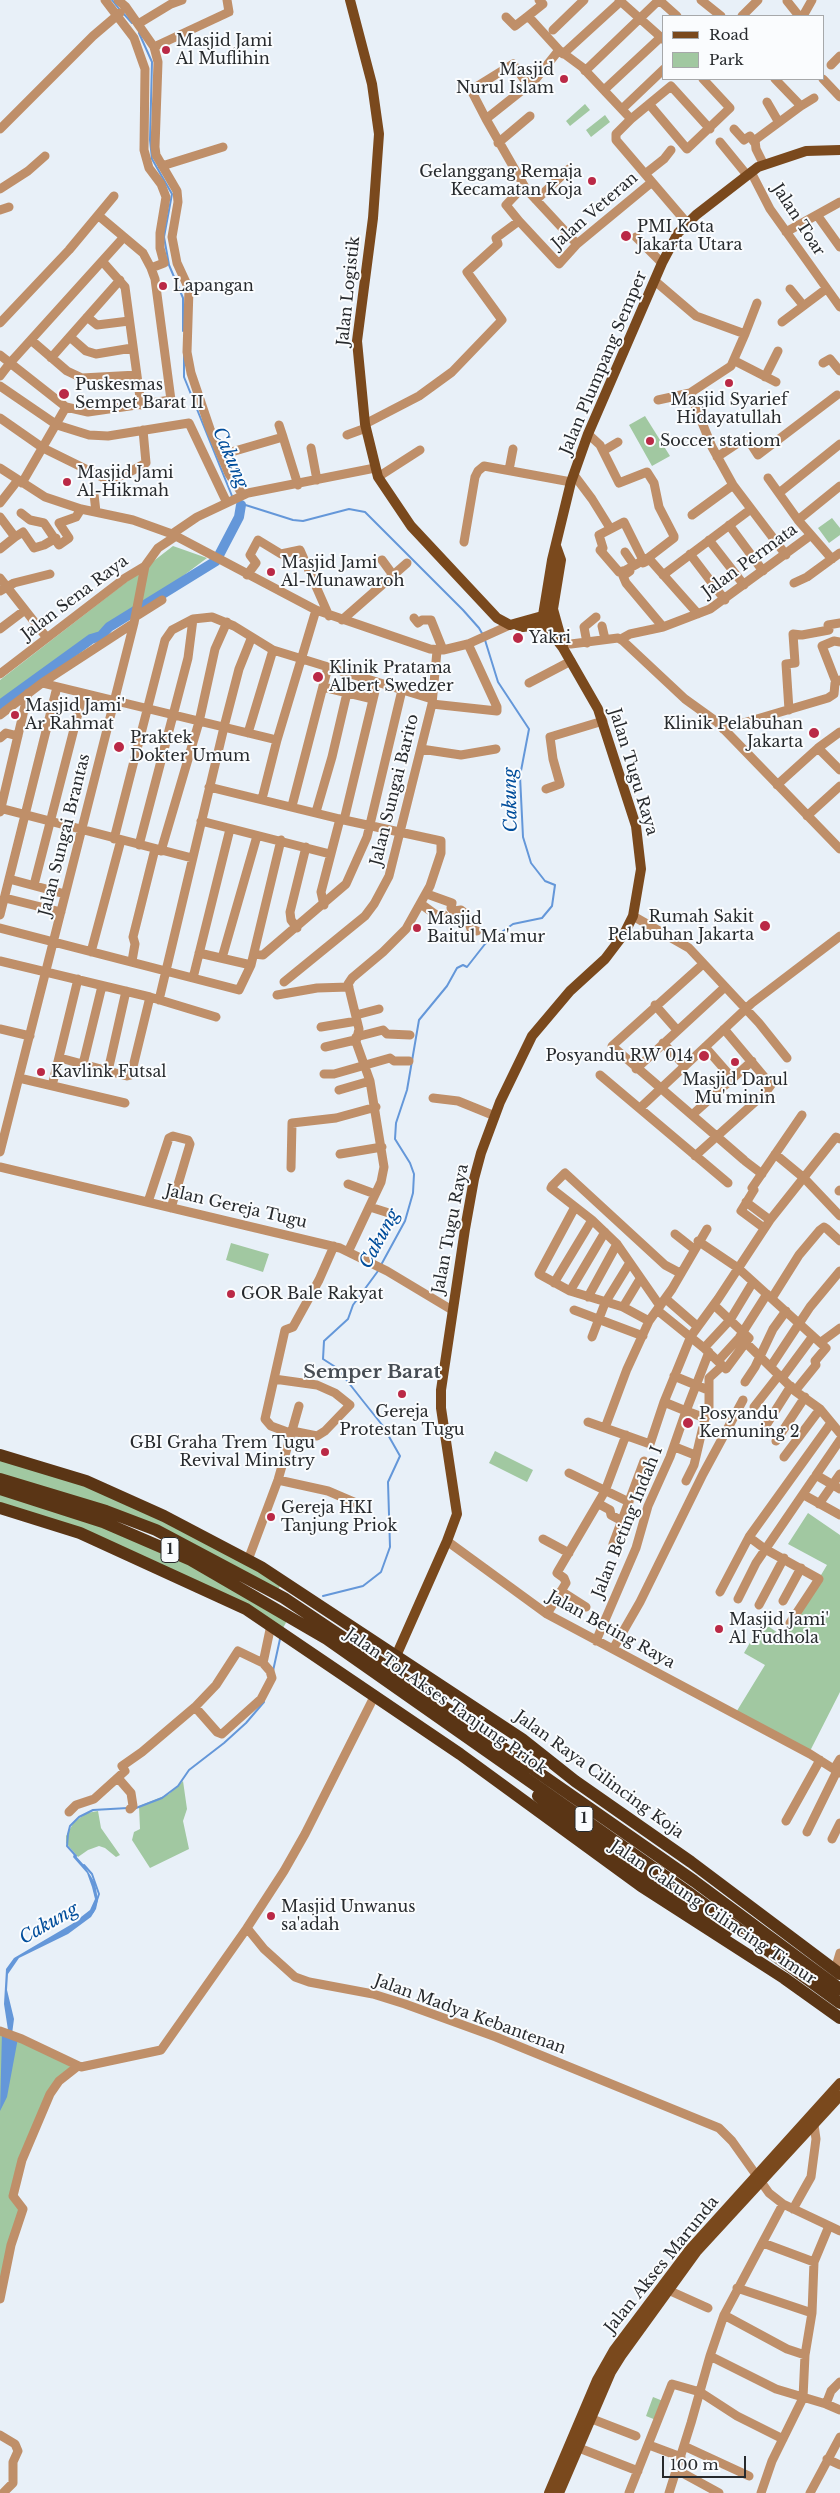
<!DOCTYPE html>
<style>
body{margin:0}
#map{position:relative;width:840px;height:2493px;overflow:hidden;background:#e8f0f8;font-family:"Libre Baskerville",serif}
canvas{display:block}
.legend{position:absolute;left:662px;top:15px;width:162px;height:65px;box-sizing:border-box;background:#fafcfe;border:1px solid #a6a8aa;margin:0;padding:6px 9px;list-style:none;font-size:15px;color:#272a2d}
.legend li{display:flex;align-items:center;gap:10px;height:25px}
.legend b{width:25px;border:1px solid #a6a8aa}
.scale{position:absolute;left:662px;top:2456px;width:84px;height:22px;box-sizing:border-box;border:2px solid #272a2d;border-top:0;padding-left:6px;font-size:15px;line-height:18px;white-space:nowrap;color:#272a2d;-webkit-text-stroke:4px #fafcfe;paint-order:stroke}
</style>
<div id="map">
<canvas width="840" height="2493"></canvas>
<ul class="legend">
<li><b style="height:6px;background:#7a491d"></b>Road</li>
<li><b style="height:14px;background:#a1c8a1"></b>Park</li>
</ul>
<div class="scale">100 m</div>
</div>
<script>
const ctx = document.querySelector('canvas').getContext('2d');
ctx.lineJoin = 'round';
function fillPath(path, color) {
  ctx.fillStyle = color;
  ctx.fill(path, 'evenodd');
}
function poly(rows) {
  const path = new Path2D();
  for (const r of rows) {
    path.moveTo(r[0], r[1]);
    for (let i = 2; i < r.length; i += 2) path.lineTo(r[i], r[i + 1]);
  }
  return path;
}
function trace(path, color, width, dash) {
  ctx.strokeStyle = color;
  ctx.lineWidth = width;
  ctx.lineCap = dash ? 'butt' : 'round';
  ctx.setLineDash(dash || []);
  ctx.stroke(path);
}
function label(font, color, halo, rows, align = 'center') {
  ctx.font = font + ' "Libre Baskerville",serif';
  ctx.lineWidth = 4;
  ctx.setLineDash([]);
  ctx.textBaseline = 'middle';
  ctx.strokeStyle = halo;
  ctx.fillStyle = color;
  for (const [text, x, y, turn = 0] of rows) {
    ctx.save();
    ctx.translate(x, y);
    ctx.rotate((+turn || 0) * Math.PI / 180);
    ctx.textAlign = isNaN(turn) ? turn : align;
    if (halo) ctx.strokeText(text, 0, 0);
    ctx.fillText(text, 0, 0);
    ctx.restore();
  }
}
const green = poly([
 [585,104,590,110,570,126,566,121],
 [605,115,610,122,591,137,586,130],
 [645,416,670,456,652,466,629,425],
 [832,518,840,528,840,535,829,543,818,528],
 [173,546,207,558,0,713,0,680],
 [231,1243,269,1254,263,1272,226,1260],
 [495,1451,533,1470,527,1482,489,1463],
 [0,1455,72,1476,283,1581,276,1593,188,1546,0,1479],
 [0,1489,191,1560,288,1619,283,1628,177,1577,0,1508],
 [808,1513,840,1535,840,1692,809,1753,735,1714,765,1665,744,1653,762,1622,784,1637,827,1565,788,1544],
 [183,1781,187,1809,183,1821,189,1849,150,1868,132,1840,134,1832,140,1829,139,1806,169,1794],
 [98,1811,101,1828,120,1855,116,1857,105,1848,99,1846,88,1850,78,1857,66,1843,66,1836,74,1822,87,1813],
 [0,2031,78,2066,50,2094,13,2196,23,2209,0,2299],
 [653,2397,663,2401,656,2420,646,2416]
]);
const water = poly([
 [74,1854,84,1865,95,1883,98,1900,96,1909,91,1917,68,1934,19,1958,8,1974,7,1990,14,2019,12,2034,18,2038,7,2097,0,2111,2,2032,8,2030,4,2004,6,1969,14,1958,72,1924,90,1910,95,1899,92,1887,87,1873,73,1857]
]);
const stream = poly([
 [112,0,120,10],
 [123,13,132,23],
 [139,33,152,62,150,140,152,159,172,194,164,237,169,265,183,298,183,331],
 [184,355,184,377,232,496],
 [236,502,293,520,303,521,349,509,365,512,463,610,479,628,483,635],
 [381,1265,405,1221,413,1193,414,1174,410,1163,395,1139,396,1123,407,1090,419,1020,447,986,457,968,463,965,467,967,485,944,513,924,542,918,552,906,555,885,545,881,531,863,523,837,520,776,529,729,498,682,485,640],
 [323,1596,363,1586,381,1572,390,1547,388,1482,400,1456,383,1426,363,1401,337,1368,323,1359,324,1341,348,1319,353,1305,378,1271],
 [273,1671,280,1639],
 [136,1808,162,1798,178,1786,189,1770,224,1743,246,1723,264,1702],
 [76,1856,67,1846,68,1834,70,1826,79,1817,93,1810,128,1808],
 [84,1865,92,1874,99,1894,93,1912]
]);
const river = poly([
 [0,705,91,639,101,636,109,627,216,561,239,517,241,505]
]);
const minor = poly([
 [105,0,134,38,145,69,144,150,149,168,161,184,166,197,160,233,160,248,164,263,151,268],
 [118,0,126,7,154,47,158,62,155,147,156,155,177,191,178,202,172,237,177,263,189,289,187,352,191,373,210,429,229,474,243,495],
 [539,0,543,4,528,16,559,50],
 [619,0,664,40],
 [659,0,677,16],
 [701,0,721,16],
 [787,1,799,16],
 [742,16,758,0],
 [803,16,812,0],
 [506,17,515,26,528,16],
 [138,24,171,4,182,0],
 [553,30,584,0],
 [154,47,229,12,227,0],
 [563,54,620,2],
 [831,65,840,56],
 [585,71,659,0],
 [823,79,840,97],
 [604,90,661,37],
 [767,102,778,121],
 [649,104,687,149,730,108,703,79],
 [801,106,814,98],
 [622,109,664,69],
 [486,119,471,90,513,64,529,86],
 [631,119,671,86,710,129],
 [0,129,93,36,120,13],
 [734,129,744,140,750,136,754,142],
 [720,142,747,175],
 [498,143,530,116],
 [764,165,756,149,755,140,801,106,775,79],
 [162,166,223,147],
 [751,172,770,209,840,307],
 [645,174,664,159,671,150],
 [0,189,28,171,45,156],
 [536,200,569,169],
 [0,210,9,207],
 [817,215,840,247],
 [519,221,506,205,524,186],
 [786,232,840,202],
 [636,237,662,263],
 [577,244,526,189,486,119,535,80,559,50,582,67,631,119,616,134,616,140,687,223],
 [102,261,125,287,141,405],
 [655,281,696,316,745,334,731,366,690,393,712,447,733,485,786,555],
 [790,289,803,305],
 [87,317,97,325,129,321],
 [782,322,826,289],
 [0,323,69,250,114,196],
 [745,334,757,303],
 [70,337,86,351,96,354,132,348],
 [31,340,67,371,82,378,137,375],
 [0,355,66,407,88,412,171,400,155,279,151,268,143,253,99,216],
 [51,358,120,280],
 [735,361,776,382],
 [823,363,830,359,840,371],
 [0,376,10,363,123,238],
 [765,377,778,351],
 [0,386,57,425,89,435,108,436,189,423,227,503],
 [658,400,690,393],
 [0,418,43,448,108,480,126,474,146,463,143,430],
 [365,424,419,396,452,372,502,320,467,272,498,244,496,238,519,221,559,264,577,244,652,182],
 [279,425,283,437],
 [588,434,600,445,619,483,647,472,654,483,659,507,674,536,674,538,648,558,643,560,637,564,626,570,619,572,600,550,603,548,599,535,624,522,643,560],
 [347,435,366,428],
 [311,448,317,480],
 [603,451,618,442],
 [221,455,283,437,298,485],
 [717,457,744,439,749,441,758,455,837,395],
 [0,468,45,497,81,509,133,520,172,534,316,610,430,649,443,650,468,644,510,625],
 [509,470,513,449],
 [574,475,592,499,610,528],
 [378,477,420,450],
 [768,478,798,520,832,559],
 [22,483,66,407],
 [779,493,840,444],
 [94,494,96,512],
 [0,503,18,480],
 [21,513,30,520,44,523,59,545,69,538,59,523,76,517,81,509],
 [692,515,733,485],
 [0,517,15,537,23,532,34,548,44,545,56,538],
 [798,520,840,486],
 [729,525,763,571],
 [172,534,197,517,248,493,375,468],
 [709,540,744,585],
 [464,542,475,477,478,471,484,466,571,482],
 [0,549,15,537],
 [625,552,634,565],
 [690,554,725,600],
 [382,560,393,575],
 [643,563,649,560,651,561,698,614],
 [630,571,623,576,626,583,663,627],
 [247,575,256,563,250,555,258,540,281,554,300,550,329,616],
 [663,575,751,509],
 [0,578,47,638],
 [794,583,807,577,840,553],
 [0,591,14,583,50,574],
 [135,617,162,600],
 [414,618,418,623,422,620,431,620,443,650],
 [342,620,407,563],
 [602,626,605,639],
 [0,629,25,610],
 [621,639,630,634,663,627,710,609,811,535],
 [559,643,571,644,618,638,623,641,685,699,717,722,840,849],
 [587,643,584,627,596,617],
 [0,674,125,578,145,566],
 [836,682,822,646,834,641,840,642],
 [42,683,277,740],
 [529,683,571,661],
 [323,687,373,699],
 [432,704,497,711,497,707,468,644],
 [789,710,786,664,795,663,793,634,802,635,829,630,828,625,840,623],
 [0,715,42,683,134,623],
 [723,729,828,698,834,694,835,683,840,680],
 [248,733,273,650],
 [0,738,6,733,18,736],
 [818,748,840,770],
 [421,749,461,755,496,749],
 [777,785,818,748,840,732],
 [209,787,344,820,441,841,441,853,430,886,406,929,383,952,352,978,348,984,359,1029,356,1042,370,1081,384,1167,381,1182,348,1252],
 [546,789,560,784,553,759,550,737,603,721],
 [262,799,277,740,316,610],
 [292,806,328,667],
 [0,808,192,858],
 [0,812,28,693],
 [316,812,332,757,347,693],
 [807,816,840,786],
 [344,820,377,683],
 [201,821,330,854],
 [114,839,165,640,172,630,193,619,212,617,234,626,273,650,432,699],
 [139,845,188,658,193,619],
 [161,851,199,722,215,649,227,622],
 [9,879,65,894],
 [34,885,83,694],
 [427,894,452,903,451,908,454,911,461,910,466,914,471,929,477,931],
 [5,898,61,912],
 [421,904,436,915,444,915],
 [324,905,321,892,340,819],
 [0,915,57,687],
 [633,916,689,948,759,1023,787,1058],
 [0,928,239,990,251,965,281,840],
 [297,928,291,920,290,912,306,847],
 [91,952,121,840],
 [199,953,251,965],
 [254,954,263,955,346,884,367,837,402,690],
 [222,958,257,836],
 [0,961,150,997,216,1017],
 [132,961,135,944,133,937,155,849],
 [703,964,612,1046,744,1160],
 [193,978,230,829],
 [284,982,365,916,374,904,389,876,432,704,437,651],
 [277,995,317,988,349,987],
 [159,1000,225,723,239,669,251,639],
 [655,1005,677,1030],
 [356,1015,379,1009],
 [321,1027,357,1021],
 [0,1029,30,1036],
 [356,1037,383,1030,387,1034,410,1035],
 [663,1043,685,1066],
 [325,1047,355,1040],
 [705,1047,733,1079],
 [60,1058,127,1076,131,1075,150,997],
 [83,1064,102,986],
 [636,1069,725,987],
 [108,1071,126,991],
 [324,1074,334,1074,390,1058,394,1061,409,1061],
 [600,1075,728,1183],
 [19,1078,125,1103],
 [52,1086,78,979],
 [339,1090,370,1081],
 [433,1098,458,1101,495,1116],
 [640,1108,752,1003,840,936],
 [692,1115,752,1061],
 [0,1152,134,623,145,566,158,548,176,536],
 [340,1154,382,1147],
 [775,1154,804,1178,840,1216],
 [695,1156,765,1093,771,1085,724,1029],
 [745,1161,762,1174],
 [0,1167,340,1248,387,1271,452,1310],
 [291,1168,292,1123,336,1118,376,1107],
 [348,1184,375,1194],
 [839,1191,840,1190],
 [148,1202,169,1138,173,1136,188,1140,190,1144,171,1208],
 [746,1202,770,1220],
 [370,1207,392,1214],
 [575,1207,539,1274,570,1291,623,1307,649,1321],
 [764,1228,741,1211,754,1190,752,1188,802,1115],
 [707,1229,672,1289,649,1321,627,1369,605,1428,650,1444,664,1402,691,1336,718,1299,770,1220,836,1137,840,1139],
 [675,1234,694,1249],
 [698,1241,738,1268,826,1348,815,1361,816,1365,795,1391],
 [554,1283,592,1220],
 [570,1291,605,1232],
 [588,1297,617,1244],
 [772,1298,799,1255,820,1230,824,1227,827,1229,840,1241],
 [666,1299,697,1326],
 [660,1306,617,1244,592,1220,551,1188,552,1186,565,1173,665,1265,680,1273],
 [623,1307,640,1279],
 [574,1310,643,1336],
 [657,1310,704,1348,726,1369,749,1338,714,1305],
 [592,1337,605,1303,629,1264],
 [821,1342,840,1328],
 [746,1343,795,1391,820,1409,840,1433],
 [704,1348,730,1320,753,1282],
 [718,1361,739,1338,767,1294],
 [771,1366,810,1307,840,1271],
 [674,1376,708,1390],
 [782,1378,813,1336],
 [274,1379,317,1385,335,1393,350,1405,325,1431,317,1436,297,1432,290,1433,271,1426,265,1419,285,1330,293,1327,319,1280,334,1246],
 [745,1382,755,1367,773,1329,786,1311],
 [664,1402,686,1411,709,1352],
 [754,1407,779,1375],
 [689,1412,705,1418],
 [588,1422,605,1428],
 [763,1430,791,1386],
 [840,1440,816,1475,840,1489],
 [776,1441,805,1397],
 [675,1447,695,1455],
 [784,1457,820,1409],
 [569,1473,629,1502],
 [278,1480,328,1491,356,1503],
 [686,1481,694,1465,705,1418,709,1412,709,1378,722,1366],
 [804,1495,840,1515],
 [599,1504,610,1510,611,1515,622,1521],
 [819,1504,840,1474],
 [749,1537,765,1549,819,1579,790,1623],
 [543,1539,569,1553],
 [447,1541,547,1614,810,1754,840,1773],
 [613,1544,644,1461],
 [248,1560,278,1480,299,1406],
 [561,1591,586,1607],
 [720,1592,749,1537,831,1423],
 [738,1599,756,1563,814,1478],
 [783,1601,801,1568],
 [759,1605,784,1558],
 [547,1614,566,1583,564,1578,557,1573,558,1571,605,1491,626,1435],
 [596,1641,636,1548,648,1506,670,1457,685,1414],
 [613,1649,640,1602,703,1474,743,1400],
 [375,1695,305,1834,284,1871,247,1928,264,1949,295,1977,309,1982,373,1994,405,2004,496,2037,719,2128,732,2141,769,2193,783,2204,840,2231],
 [195,1707,217,1732,222,1734,261,1699,272,1678,270,1671,263,1663,271,1625],
 [834,1769,840,1759],
 [118,1778,131,1793,133,1806,130,1809],
 [69,1812,76,1805,94,1799,125,1771,122,1766,142,1752,195,1707,216,1685,238,1651,263,1663],
 [786,1821,820,1760],
 [807,1832,837,1771],
 [832,1839,840,1823],
 [835,1970,840,1953],
 [0,2031,22,2039,81,2067,161,2050,247,1928],
 [793,2209,811,2177,816,2139,814,2125],
 [763,2243,814,2262],
 [737,2288,812,2313],
 [668,2290,708,2308],
 [0,2299,11,2245,23,2209,13,2196,22,2160,50,2094,59,2081,78,2066],
 [724,2315,787,2349,805,2355],
 [710,2356,776,2389,826,2404,840,2410],
 [826,2404,831,2391,840,2382],
 [592,2419,636,2436],
 [0,2435,15,2444,18,2451,13,2462,13,2483,3,2493],
 [649,2445,681,2457],
 [684,2446,749,2476],
 [579,2448,638,2471],
 [827,2459,840,2465],
 [677,2470,719,2493],
 [629,2493,672,2384,700,2392,737,2416,783,2439],
 [669,2493,691,2423,710,2356,724,2315,783,2204],
 [761,2493,772,2461,803,2398,805,2355,812,2313,814,2262,829,2226],
 [810,2493,840,2437]
]);
const major = poly([
 [350,0,372,84,379,134,373,218,357,341,365,424,378,477,411,526,497,618,510,625,553,613],
 [556,546,561,560,553,609,563,645],
 [517,625,523,627,550,623],
 [396,1656,447,1541,457,1514,441,1408,441,1390,465,1229,474,1179,481,1153,500,1102,532,1036,570,991,605,959,624,934,633,916,641,869,636,826,598,709,563,648,545,624,543,615,552,560,571,482,588,434,662,263,678,233,696,215,758,167,806,151,840,150],
 [549,2493,597,2380,614,2350,690,2249,840,2083],
 [559,2493,611,2372,621,2356,697,2251,840,2096]
]);
const highway = poly([
 [0,1455,86,1481,164,1516,261,1567,522,1739,575,1781,691,1862,840,1974],
 [0,1479,106,1511,156,1530,284,1598,390,1669,694,1881,840,1989],
 [0,1489,103,1522,191,1560,327,1639,689,1893,840,2003],
 [0,1508,80,1533,246,1609,460,1754,641,1886,784,1978,840,2018],
 [538,1796,630,1866,727,1931]
]);
const markers = [
 [166,50,5,"#ba2946"],
 [564,79,5,"#ba2946"],
 [592,181,5,"#ba2946"],
 [626,236,6,"#ba2946"],
 [163,286,5,"#ba2946"],
 [729,383,5,"#ba2946"],
 [64,394,6,"#ba2946"],
 [650,441,5,"#ba2946"],
 [67,482,5,"#ba2946"],
 [271,572,5,"#ba2946"],
 [518,638,6,"#ba2946"],
 [318,677,6,"#ba2946"],
 [15,715,5,"#ba2946"],
 [814,733,6,"#ba2946"],
 [119,747,6,"#ba2946"],
 [765,926,6,"#ba2946"],
 [417,928,5,"#ba2946"],
 [704,1056,6,"#ba2946"],
 [735,1062,5,"#ba2946"],
 [41,1072,5,"#ba2946"],
 [231,1294,5,"#ba2946"],
 [402,1394,5,"#ba2946"],
 [688,1423,6,"#ba2946"],
 [325,1452,5,"#ba2946"],
 [271,1517,5,"#ba2946"],
 [719,1629,5,"#ba2946"],
 [271,1916,5,"#ba2946"]
];
const shields = [
 [170,1550,18],
 [584,1819,18]
];
const shieldNames = [
 ["1",170,1550],
 ["1",584,1819]
];
const poiNames = [
 ["Masjid Jami",176,41],
 ["Al Muflihin",176,59],
 ["Masjid",554,70,"right"],
 ["Nurul Islam",554,88,"right"],
 ["Gelanggang Remaja",582,172,"right"],
 ["Kecamatan Koja",582,190,"right"],
 ["PMI Kota",637,227],
 ["Jakarta Utara",637,245],
 ["Lapangan",173,286],
 ["Puskesmas",75,385],
 ["Sempet Barat II",75,403],
 ["Masjid Syarief",729,400,"center"],
 ["Hidayatullah",729,418,"center"],
 ["Soccer statiom",660,441],
 ["Masjid Jami",77,473],
 ["Al-Hikmah",77,491],
 ["Masjid Jami",281,563],
 ["Al-Munawaroh",281,581],
 ["Yakri",529,638],
 ["Klinik Pratama",329,668],
 ["Albert Swedzer",329,686],
 ["Masjid Jami'",25,706],
 ["Ar Rahmat",25,724],
 ["Klinik Pelabuhan",803,724,"right"],
 ["Jakarta",803,742,"right"],
 ["Praktek",130,738],
 ["Dokter Umum",130,756],
 ["Rumah Sakit",754,917,"right"],
 ["Pelabuhan Jakarta",754,935,"right"],
 ["Masjid",427,919],
 ["Baitul Ma'mur",427,937],
 ["Posyandu RW 014",693,1056,"right"],
 ["Kavlink Futsal",51,1072],
 ["Masjid Darul",735,1080,"center"],
 ["Mu'minin",735,1098,"center"],
 ["GOR Bale Rakyat",241,1294],
 ["Gereja",402,1412,"center"],
 ["Protestan Tugu",402,1430,"center"],
 ["Posyandu",699,1414],
 ["Kemuning 2",699,1432],
 ["GBI Graha Trem Tugu",315,1443,"right"],
 ["Revival Ministry",315,1461,"right"],
 ["Gereja HKI",281,1508],
 ["Tanjung Priok",281,1526],
 ["Masjid Jami'",729,1620],
 ["Al Fudhola",729,1638],
 ["Masjid Unwanus",281,1907],
 ["sa'adah",281,1925]
];
const streetNames = [
 ["Jalan Veteran",595,211,-41],
 ["Jalan Toar",798,220,57],
 ["Jalan Logistik",349,291,-84],
 ["Jalan Plumpang Semper",604,363,-67],
 ["Jalan Permata",750,561,-36],
 ["Jalan Sena Raya",75,598,-37],
 ["Jalan Tugu Raya",633,772,73],
 ["Jalan Sungai Barito",395,790,-76],
 ["Jalan Sungai Brantas",65,835,-76],
 ["Jalan Gereja Tugu",236,1207,13],
 ["Jalan Tugu Raya",451,1229,-79],
 ["Jalan Beting Indah I",628,1522,-68],
 ["Jalan Beting Raya",611,1630,29],
 ["Jalan Tol Akses Tanjung Priok",446,1702,35],
 ["Jalan Raya Cilincing Koja",599,1775,36],
 ["Jalan Cakung Cilincing Timur",713,1913,34],
 ["Jalan Madya Kebantenan",470,2015,20],
 ["Jalan Akses Marunda",662,2265,-51]
];
const waterNames = [
 ["Cakung",230,458,67],
 ["Cakung",511,800,-91],
 ["Cakung",380,1239,-62],
 ["Cakung",49,1924,-30]
];
const quarterNames = [
 ["Semper Barat",372,1373]
];
fillPath(green, '#a1c8a1');
fillPath(water, '#6497d9');
trace(stream, '#6497d9', 2);
trace(river, '#6497d9', 10);
trace(minor, '#bf8f69', 9);
trace(major, '#7a491d', 10);
trace(highway, '#5a3515', 12);
for (const [x, y, r, color] of markers) {
  const dot = new Path2D();
  dot.arc(x, y, r, 0, 2 * Math.PI);
  ctx.fillStyle = color;
  ctx.fill(dot);
  trace(dot, '#fafcfe', 2);
}
for (const [x, y, w] of shields) {
  const box = new Path2D();
  box.roundRect(x - w / 2, y - 12.5, w, 25, 4);
  ctx.fillStyle = '#fafcfe';
  ctx.fill(box);
  trace(box, '#272a2d', 1);
}
label('bold 15px', '#272a2d', null, shieldNames);
label('16px', '#272a2d', '#fafcfe', poiNames, 'left');
label('16px', '#272a2d', '#fafcfe', streetNames);
label('italic 18px', '#004d9b', '#fafcfe', waterNames);
label('bold 19px', '#474d54', '#fafcfe', quarterNames);
</script>
